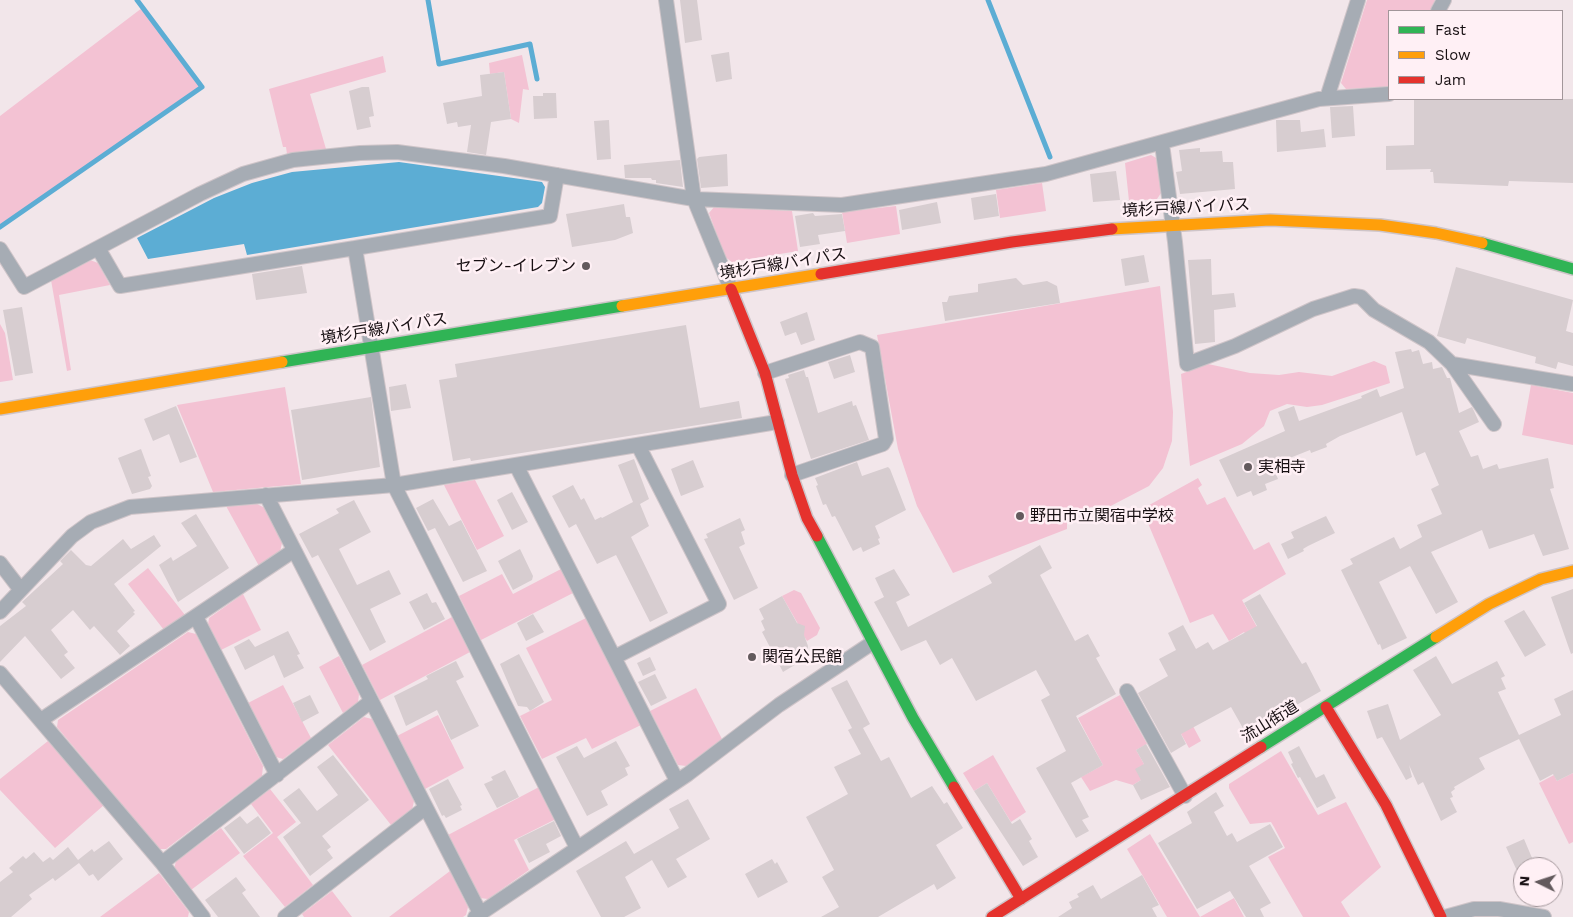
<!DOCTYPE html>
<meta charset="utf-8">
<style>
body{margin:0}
#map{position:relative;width:1573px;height:917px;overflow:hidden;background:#f2e6ea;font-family:"Work Sans",sans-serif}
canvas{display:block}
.legend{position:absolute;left:1388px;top:10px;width:175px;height:90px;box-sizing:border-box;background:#fff0f5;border:1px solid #a2969a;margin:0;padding:6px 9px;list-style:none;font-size:15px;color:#160e11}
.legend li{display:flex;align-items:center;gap:10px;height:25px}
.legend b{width:25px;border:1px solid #a2969a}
.north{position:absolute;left:1513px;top:857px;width:50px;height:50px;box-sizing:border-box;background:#fff0f5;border:1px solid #a2969a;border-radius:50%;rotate:274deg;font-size:14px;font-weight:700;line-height:20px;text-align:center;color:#160e11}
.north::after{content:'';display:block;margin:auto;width:18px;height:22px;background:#635a5d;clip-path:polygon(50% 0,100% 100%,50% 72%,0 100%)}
</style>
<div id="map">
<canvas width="1573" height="917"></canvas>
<ul class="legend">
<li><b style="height:6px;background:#30b455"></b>Fast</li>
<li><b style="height:6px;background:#ff9f0a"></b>Slow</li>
<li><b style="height:6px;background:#e5322d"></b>Jam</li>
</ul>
<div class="north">N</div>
</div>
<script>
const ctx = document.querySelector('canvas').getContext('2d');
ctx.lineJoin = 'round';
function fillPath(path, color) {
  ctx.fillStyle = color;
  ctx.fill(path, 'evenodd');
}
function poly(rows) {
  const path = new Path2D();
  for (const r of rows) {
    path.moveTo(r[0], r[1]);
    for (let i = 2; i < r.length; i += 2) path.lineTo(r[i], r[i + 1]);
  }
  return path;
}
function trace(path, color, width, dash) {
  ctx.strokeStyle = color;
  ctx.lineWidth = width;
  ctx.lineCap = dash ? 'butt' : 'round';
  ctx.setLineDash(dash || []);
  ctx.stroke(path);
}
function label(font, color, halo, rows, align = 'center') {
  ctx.font = font + ' "Work Sans","Noto Sans JP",sans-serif';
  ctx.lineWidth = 5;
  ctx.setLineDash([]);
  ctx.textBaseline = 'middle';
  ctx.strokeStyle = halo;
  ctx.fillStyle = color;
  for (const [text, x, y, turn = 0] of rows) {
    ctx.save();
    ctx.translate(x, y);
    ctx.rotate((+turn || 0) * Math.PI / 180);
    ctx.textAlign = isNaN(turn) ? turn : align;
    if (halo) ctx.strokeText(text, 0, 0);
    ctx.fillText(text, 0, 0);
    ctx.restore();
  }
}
const green = poly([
 [1367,0,1435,0,1430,11,1389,11,1389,87,1346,89,1341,83],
 [142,8,200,87,0,226,0,116],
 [522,55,529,90,523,89,519,123,511,119,504,72,490,74,489,63],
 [383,56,386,72,310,94,326,149,287,154,286,147,283,147,269,89],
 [1151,155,1158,159,1161,193,1157,199,1129,201,1125,163],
 [1042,183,1046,211,1000,218,996,190],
 [896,206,900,234,847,243,842,212],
 [714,207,792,211,798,251,732,262,725,257,709,213],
 [90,260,98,263,110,285,59,295,71,370,67,371,51,280],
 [1160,286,1173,412,1172,441,1163,468,1149,486,1101,511,1097,506,1067,512,1067,529,953,573,917,506,898,449,877,335],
 [0,324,5,333,13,380,0,382],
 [1374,361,1386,366,1390,383,1322,405,1307,407,1287,404,1270,411,1264,426,1242,444,1190,466,1181,374,1208,364,1250,373,1279,375,1299,372,1332,376],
 [1531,385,1573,393,1573,445,1522,435],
 [285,387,301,484,213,492,177,405],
 [1198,478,1202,485,1198,488,1207,505,1225,497,1254,550,1269,542,1286,574,1242,600,1263,638,1249,638,1244,632,1229,641,1213,614,1190,623,1142,509],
 [475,480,504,536,477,550,444,485],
 [257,504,265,508,282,543,280,552,259,566,226,506],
 [148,568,185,615,164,630,128,584],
 [561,569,573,593,481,640,459,596,502,574,513,594],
 [794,590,801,593,820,628,817,635,807,641,802,633,804,627,798,624,782,596],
 [243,594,261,630,221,650,208,625,209,618],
 [452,617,470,652,380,700,362,665],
 [586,618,641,725,592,749,586,738,542,759,520,716,552,700,526,648],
 [188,632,196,634,263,766,262,776,166,849,159,849,57,727,58,720],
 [339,656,359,694,358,703,343,713,319,667],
 [283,685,311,738,283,759,276,757,248,703],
 [696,688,722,739,686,766,678,765,650,711],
 [1120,695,1147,744,1136,750,1144,764,1141,780,1133,785,1116,780,1090,791,1081,777,1103,765,1078,718],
 [1181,704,1201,741,1189,748,1168,711],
 [438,715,464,768,425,789,397,736],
 [364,717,372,719,414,801,412,810,391,825,328,745],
 [48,741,104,805,55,848,0,790,0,779],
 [1281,751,1318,815,1346,802,1381,867,1341,902,1350,917,1303,917,1268,857,1285,848,1274,827,1271,822,1250,824,1229,788,1229,784],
 [993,755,1026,812,1011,822,987,783,974,791,963,773],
 [1573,773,1573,842,1569,844,1539,783,1554,775,1557,781],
 [539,787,556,819,514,840,529,870,488,899,480,898,448,835],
 [270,789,296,822,277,837,313,885,285,907,243,856,273,833,251,804],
 [221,828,240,853,191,890,174,869,176,861],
 [1150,834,1200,917,1234,898,1244,917,1167,917,1127,849],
 [450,871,468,907,466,915,463,917,389,917],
 [159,873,189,912,188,917,100,917],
 [332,891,352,917,304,917,302,914]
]);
const water = poly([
 [399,162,542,182,545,187,542,203,538,207,247,255,244,244,148,259,137,238,214,198,252,183,292,172]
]);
const stream = poly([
 [428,0,439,64,530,44,537,79],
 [988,0,1050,157],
 [0,227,202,87,137,0]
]);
const building = poly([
 [680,0,697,0,702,40,685,43],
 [729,52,732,79,716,82,711,55],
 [504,72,511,119,491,122,486,155,467,152,471,125,458,127,457,122,447,124,443,103,482,96,480,75],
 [362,87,369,87,374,116,369,117,371,127,357,130,349,91],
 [543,93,556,93,557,118,534,119,533,96,543,96],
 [1436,99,1573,99,1573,183,1509,181,1508,186,1434,183,1433,172,1430,172,1431,169,1386,170,1386,146,1414,145,1414,100],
 [1353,106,1355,136,1332,138,1330,107],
 [609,120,611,159,597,160,594,121],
 [1276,120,1300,120,1301,132,1324,129,1326,147,1277,152],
 [1200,148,1200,152,1222,151,1223,162,1233,162,1235,189,1180,194,1176,172,1182,171,1179,150],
 [727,154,728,186,701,188,697,159,699,157],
 [680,160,683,187,656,183,656,180,652,180,651,178,625,178,624,165],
 [1116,171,1120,200,1093,202,1090,174],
 [996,194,999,216,974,220,971,198],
 [937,202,941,223,902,230,899,210],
 [624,204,626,217,630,217,633,233,615,240,572,247,566,214],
 [813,213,815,216,842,214,845,231,818,235,820,244,800,247,795,216],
 [1144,255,1149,282,1125,286,1121,259],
 [1211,259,1212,295,1234,293,1236,307,1214,310,1215,342,1195,344,1188,260],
 [302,266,307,293,256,300,252,274],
 [1456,267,1573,300,1566,331,1573,333,1573,366,1558,362,1556,369,1535,363,1536,357,1467,338,1465,344,1437,336],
 [1016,278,1023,285,1047,281,1057,286,1060,303,945,321,942,302,947,302,949,296,978,292,978,284],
 [22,307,33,373,15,376,3,310],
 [807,312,815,340,801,345,796,332,785,336,780,322],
 [686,325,700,408,739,401,742,418,471,461,470,458,453,461,439,380,457,377,455,364],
 [1411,349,1412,352,1419,350,1423,364,1432,362,1433,369,1442,367,1447,378,1450,378,1459,413,1472,407,1474,411,1479,422,1459,431,1471,457,1478,455,1483,469,1497,464,1499,469,1548,458,1554,488,1550,489,1569,549,1543,556,1534,534,1489,549,1482,530,1431,552,1458,602,1436,614,1410,566,1379,582,1407,638,1382,650,1380,644,1378,645,1341,570,1353,564,1350,559,1394,537,1400,549,1422,537,1417,525,1442,514,1431,489,1439,485,1425,452,1416,456,1402,412,1340,436,1326,444,1327,447,1311,453,1310,450,1272,465,1278,479,1265,484,1267,490,1253,496,1251,491,1237,497,1219,460,1285,431,1278,412,1294,406,1299,421,1362,398,1361,396,1377,389,1380,397,1404,388,1395,352],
 [850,355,855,372,834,379,828,362],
 [804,370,806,377,808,377,818,413,852,401,853,406,856,405,869,440,811,459,785,379,789,378,788,375],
 [406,384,411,408,391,411,389,387],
 [371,397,380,467,302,480,291,410],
 [176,406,197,457,180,463,169,434,153,441,144,419],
 [141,449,151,476,148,477,152,486,150,489,132,494,118,458],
 [634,459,649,499,640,504,649,526,631,537,668,613,650,622,616,555,597,564,576,524,569,528,552,496,573,485,581,500,584,498,595,520,601,517,602,518,633,502,618,465],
 [693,460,704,487,681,496,671,469],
 [857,462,862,476,888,467,890,469,906,510,875,526,880,538,878,539,880,544,863,552,861,547,853,551,835,516,832,517,826,504,823,505,816,486,818,485,815,478],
 [512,492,528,522,512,530,497,500],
 [433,499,449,526,461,520,487,571,463,582,435,528,428,531,416,508],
 [354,500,371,532,339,549,357,585,389,570,401,594,370,609,386,642,370,651,318,555,312,558,299,534,339,513,336,509],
 [196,514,229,568,178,602,159,565,171,557,173,561,197,546,181,523],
 [1326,516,1335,533,1308,546,1303,549,1304,551,1288,559,1281,544,1294,538,1291,532],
 [740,518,745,530,741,532,745,544,739,547,758,588,734,600,704,539,708,538,706,534],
 [154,535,161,546,114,584,135,611,133,612,135,614,117,631,130,646,120,655,94,626,90,630,73,610,51,630,68,652,64,655,75,668,61,679,25,636,0,662,0,626,26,606,22,602,63,564,60,561,71,550,86,565,91,566,123,539,131,549],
 [1040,545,1052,568,1040,575,1075,641,1088,634,1100,656,1096,658,1116,694,1076,716,1103,765,1071,783,1089,817,1082,820,1089,831,1076,838,1036,768,1066,751,1041,700,1050,695,1036,670,976,701,952,658,940,665,926,640,901,651,874,602,884,597,875,578,894,569,910,595,896,602,908,627,992,583,988,576],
 [520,549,533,576,532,580,513,590,498,561],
 [1573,589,1573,653,1571,654,1551,597],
 [427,593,432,603,436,602,445,619,424,630,409,602],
 [1260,594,1302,664,1306,662,1321,691,1272,719,1270,715,1244,730,1231,707,1181,734,1186,744,1171,753,1138,693,1168,676,1159,659,1176,650,1168,633,1183,625,1196,649,1208,642,1213,650,1257,626,1244,603],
 [782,596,797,623,805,626,804,635,808,646,807,655,803,660,783,672,762,632,765,630,761,621,764,619,759,609],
 [1524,610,1546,645,1525,657,1504,621],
 [533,614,544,632,526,641,517,623],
 [288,631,300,654,297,655,304,668,284,678,274,655,245,670,234,647,249,639,255,647],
 [519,654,544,702,530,711,527,707,518,706,500,664],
 [1436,656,1452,684,1497,661,1505,676,1501,678,1506,689,1498,692,1519,735,1561,715,1554,699,1573,690,1573,773,1557,781,1553,774,1540,781,1519,739,1479,758,1485,769,1454,787,1455,789,1451,792,1453,797,1450,798,1457,812,1441,821,1423,782,1418,785,1409,765,1412,777,1406,780,1382,737,1377,739,1367,711,1388,704,1400,740,1441,715,1413,670],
 [650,657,656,670,643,676,637,663],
 [456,661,464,677,456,681,479,726,451,740,437,710,406,726,394,696,428,679,426,676],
 [655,674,667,698,651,706,638,682],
 [847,680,870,724,863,728,881,761,889,757,911,798,932,786,944,804,947,802,963,828,936,845,956,878,937,890,934,884,878,917,821,917,839,907,822,877,834,870,806,817,848,794,834,767,861,754,848,730,852,728,831,688],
 [310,695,319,713,302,722,293,703],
 [616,741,630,766,625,768,628,775,601,791,608,805,587,816,556,757,577,746,584,758],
 [1146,744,1170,787,1141,800,1133,785,1141,780,1135,769,1144,764,1136,750],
 [1299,746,1316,778,1324,774,1336,798,1317,808,1300,777,1298,778,1291,764,1293,763,1288,752],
 [333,755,369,800,322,836,331,847,327,850,333,858,310,876,283,837,301,823,283,800,299,788,317,811,338,795,317,767],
 [505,770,519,797,497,808,484,784,493,780,491,777],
 [448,779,462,805,460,806,462,810,446,818,444,815,442,816,429,789],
 [987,783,1012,824,1020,819,1032,839,1029,841,1038,857,1023,866,974,791],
 [1216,792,1224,806,1214,812,1227,836,1232,833,1237,842,1270,824,1283,847,1249,866,1271,903,1260,909,1264,917,1246,917,1230,891,1197,909,1158,843,1192,823,1187,812],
 [688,799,710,839,676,859,687,877,668,888,652,860,625,877,641,908,624,917,601,917,576,871,626,841,634,854,679,828,669,809],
 [240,816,247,824,258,816,271,833,244,854,224,828],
 [554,821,561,836,546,844,550,852,529,863,517,839],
 [1524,839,1535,865,1523,867,1523,871,1518,873,1506,847],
 [109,841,123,859,98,881,93,874,89,876,79,863,55,881,53,878,29,895,32,899,11,917,0,917,0,882,13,872,9,868,23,856,26,859,34,852,43,862,50,857,53,860,68,847,78,860,92,849,94,852],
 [772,859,775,864,777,862,788,882,758,898,745,874],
 [1142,875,1159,905,1152,908,1157,917,1058,917,1072,908,1069,902,1079,897,1077,894,1093,885,1101,899],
 [236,877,246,890,242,893,260,917,218,917,205,900]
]);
const street = poly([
 [666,0,694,199,731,289],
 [1438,11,1444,0],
 [1327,98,1358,0],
 [1162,144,1175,242,1187,364,1235,346,1313,309,1354,296,1361,297,1374,310,1429,342,1452,364,1494,424],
 [98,248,120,286,355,248,550,216,557,175],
 [355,248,394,485,577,848],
 [0,249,24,287,200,194,243,174,293,160,360,153,397,152,504,166,694,199,842,205,1046,174,1319,99,1389,94],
 [1452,364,1573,384],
 [765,373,860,342,872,347,886,439,883,444,792,475],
 [516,465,677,781],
 [266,495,480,913],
 [0,563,20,589],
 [0,612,72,536,91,522,130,507,394,485,777,422],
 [196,617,277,775],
 [615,657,719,604,638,445],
 [0,673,162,863,203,917],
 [1127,691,1185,796],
 [41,720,293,551],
 [162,863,370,702],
 [285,917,425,808],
 [475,917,688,774,779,705,872,643],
 [1445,917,1474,909,1499,909,1544,917]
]);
const fast = poly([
 [1482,243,1573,269],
 [282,362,622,306],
 [817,536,913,718,954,787],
 [1261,747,1436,637]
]);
const slow = poly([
 [1112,229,1270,220,1380,225,1436,233,1482,243],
 [622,306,821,274],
 [0,409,282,362],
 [1436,637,1489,604,1541,579,1573,571]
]);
const jam = poly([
 [821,274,1012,242,1112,229],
 [731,289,765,373,792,475,807,518,817,536],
 [1326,707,1386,805,1441,917],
 [954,787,1021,899],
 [992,917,1261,747]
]);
const markers = [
 [586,266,5,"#635a5d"],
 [1248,467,5,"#635a5d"],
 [1020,516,5,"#635a5d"],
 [752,657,5,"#635a5d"]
];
const streetNames = [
 ["境杉戸線バイパス",1186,208,-3],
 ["境杉戸線バイパス",783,264,-9],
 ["境杉戸線バイパス",384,329,-9],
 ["流山街道",1270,722,-32]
];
const poiNames = [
 ["セブン-イレブン",576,266,"right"],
 ["実相寺",1258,467],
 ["野田市立関宿中学校",1030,516],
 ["関宿公民館",762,657]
];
fillPath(green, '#f3c2d3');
fillPath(water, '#5cadd4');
trace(stream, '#5cadd4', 5);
fillPath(building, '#d7cdd0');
trace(street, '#cec4c8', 16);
trace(fast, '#cec4c8', 14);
trace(slow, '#cec4c8', 14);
trace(jam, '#cec4c8', 14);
trace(street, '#a6acb4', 14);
trace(fast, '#30b455', 11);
trace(slow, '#ff9f0a', 11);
trace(jam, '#e5322d', 11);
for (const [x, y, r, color] of markers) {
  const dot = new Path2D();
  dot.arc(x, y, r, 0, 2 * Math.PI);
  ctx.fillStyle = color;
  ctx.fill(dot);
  trace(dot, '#fff0f5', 2);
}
label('16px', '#160e11', '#fff0f5', streetNames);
label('16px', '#160e11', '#fff0f5', poiNames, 'left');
</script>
